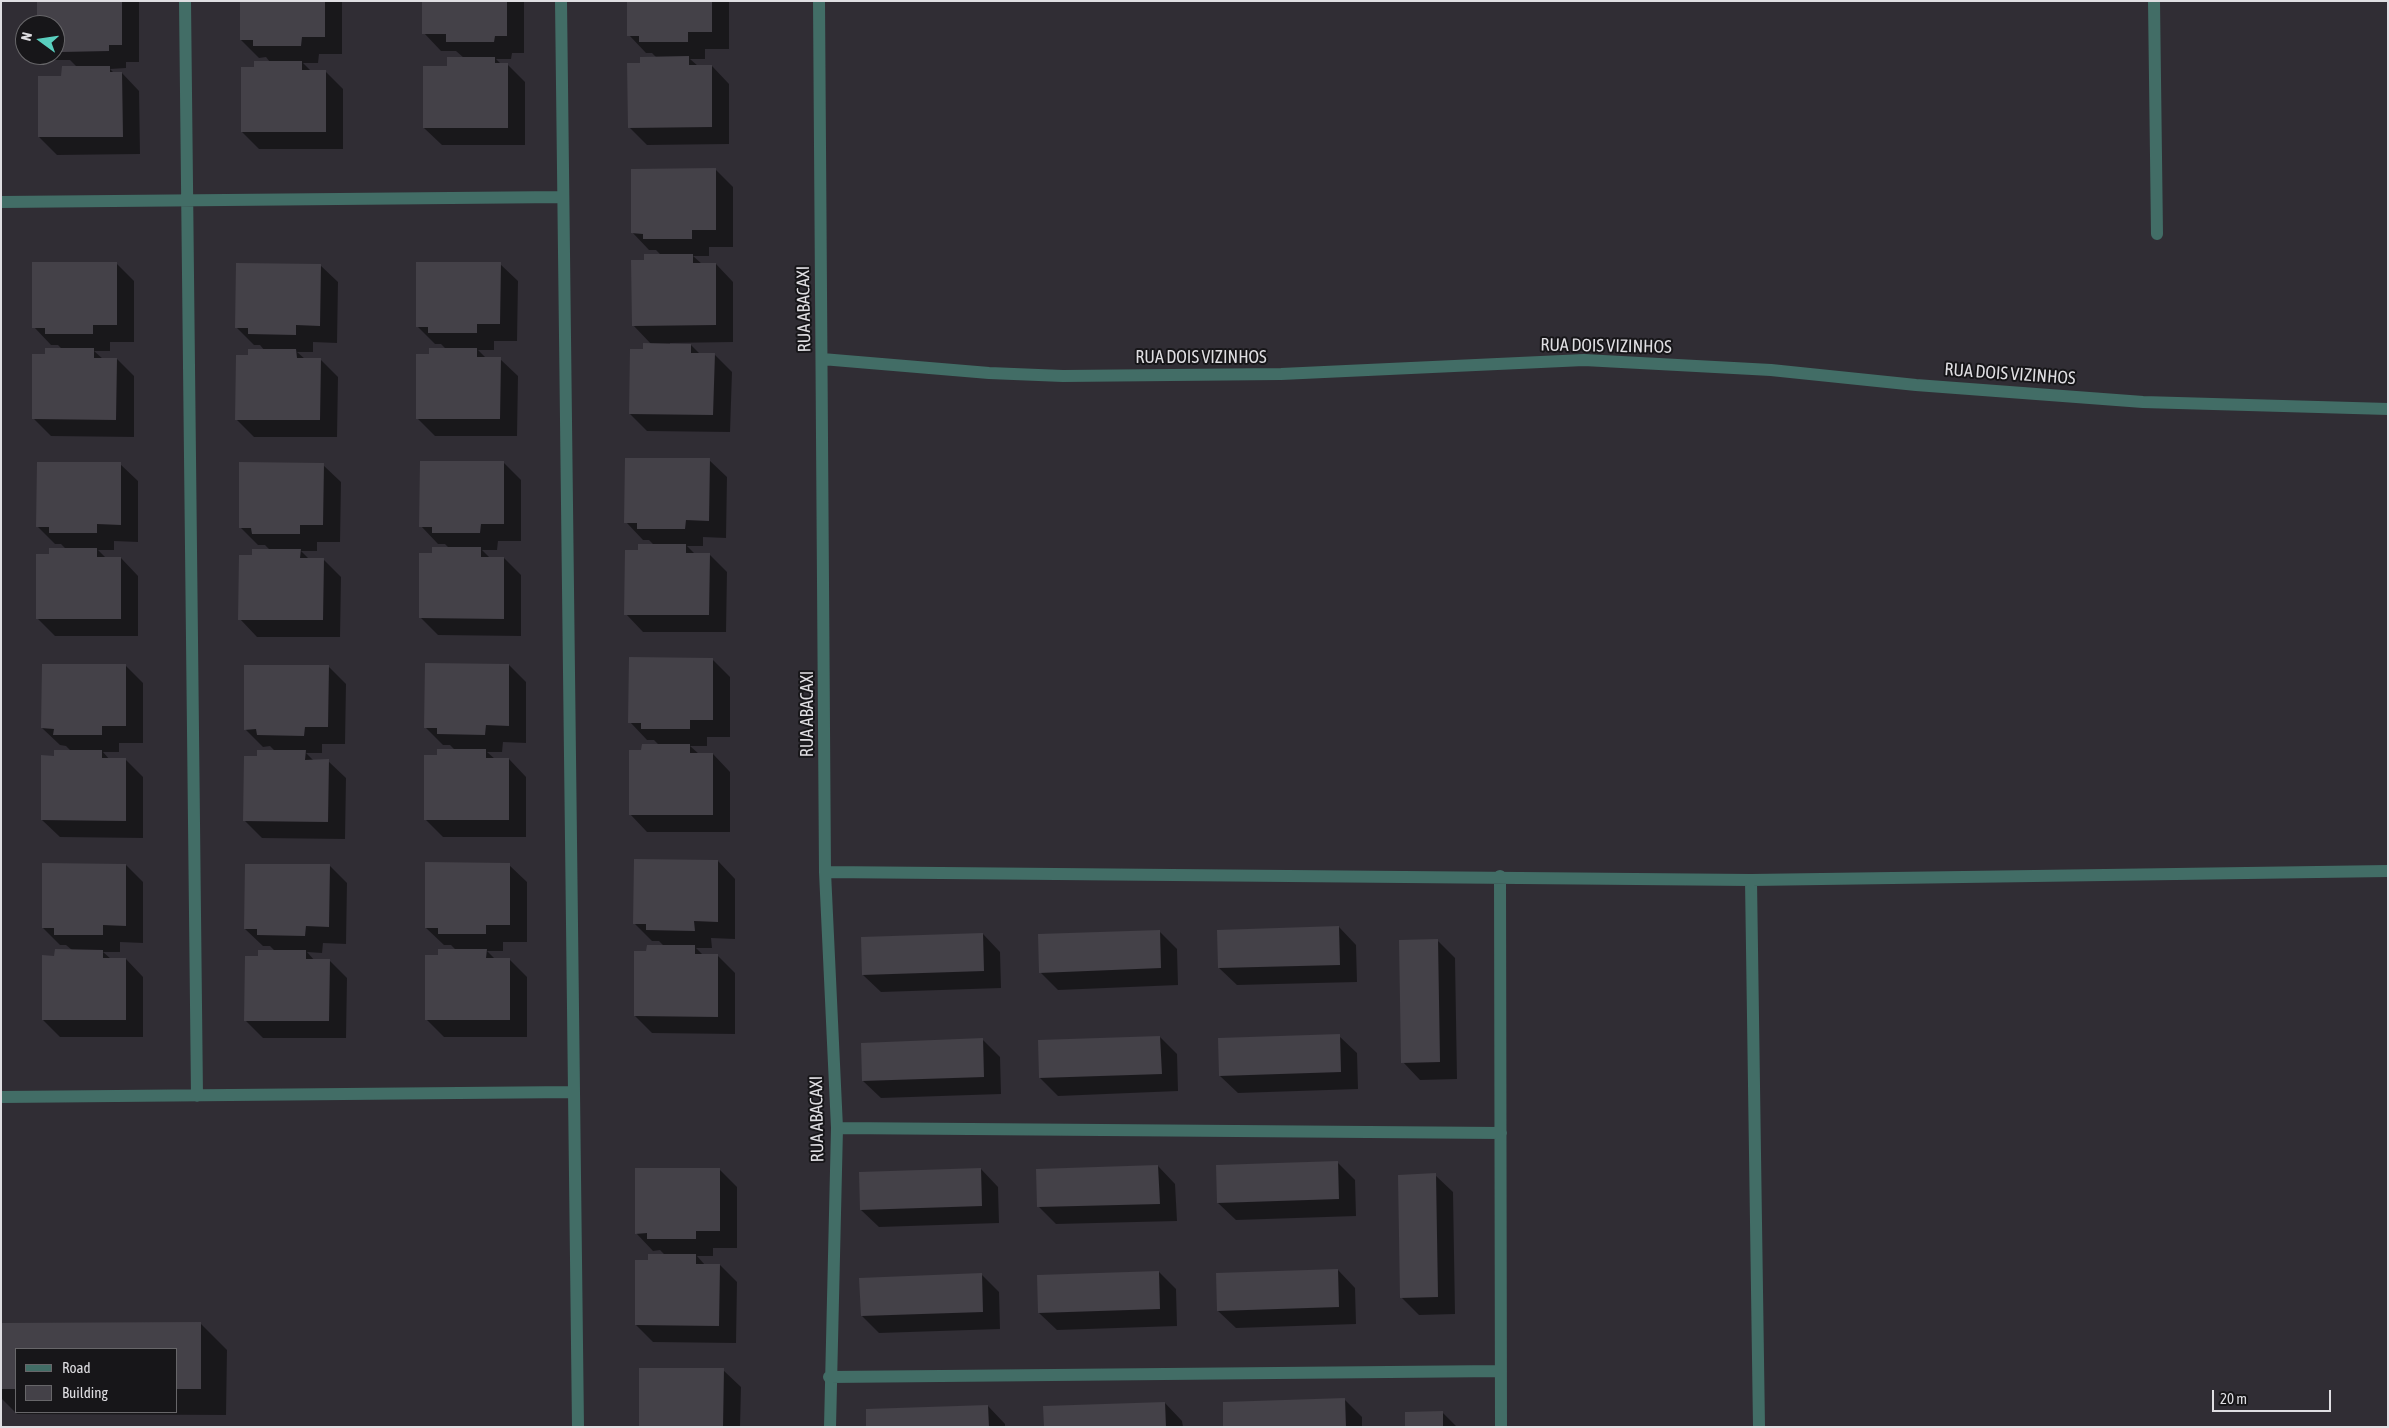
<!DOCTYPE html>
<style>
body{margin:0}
#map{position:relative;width:2389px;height:1428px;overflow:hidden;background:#302d34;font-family:"Asap Condensed",sans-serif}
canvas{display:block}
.frame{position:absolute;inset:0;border:2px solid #dfdee2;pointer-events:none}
.legend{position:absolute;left:15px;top:1348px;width:162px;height:65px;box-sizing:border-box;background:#171619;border:1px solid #676669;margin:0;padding:6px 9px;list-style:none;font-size:15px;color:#dfdee2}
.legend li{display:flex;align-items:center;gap:10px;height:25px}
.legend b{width:25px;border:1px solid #676669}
.north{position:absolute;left:15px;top:15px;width:50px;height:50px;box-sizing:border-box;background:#171619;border:1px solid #676669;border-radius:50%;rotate:284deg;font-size:14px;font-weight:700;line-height:20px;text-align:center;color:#dfdee2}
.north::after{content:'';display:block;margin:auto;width:18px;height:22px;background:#59cebe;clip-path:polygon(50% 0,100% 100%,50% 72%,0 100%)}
.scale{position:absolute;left:2212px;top:1390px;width:119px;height:22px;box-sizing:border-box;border:2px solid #dfdee2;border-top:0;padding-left:6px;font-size:15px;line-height:18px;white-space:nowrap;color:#dfdee2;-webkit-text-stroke:4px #171619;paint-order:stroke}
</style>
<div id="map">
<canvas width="2389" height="1428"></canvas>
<div class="frame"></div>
<ul class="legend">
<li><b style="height:6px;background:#426d66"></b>Road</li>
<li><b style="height:14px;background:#444148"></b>Building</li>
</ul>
<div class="north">N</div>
<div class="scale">20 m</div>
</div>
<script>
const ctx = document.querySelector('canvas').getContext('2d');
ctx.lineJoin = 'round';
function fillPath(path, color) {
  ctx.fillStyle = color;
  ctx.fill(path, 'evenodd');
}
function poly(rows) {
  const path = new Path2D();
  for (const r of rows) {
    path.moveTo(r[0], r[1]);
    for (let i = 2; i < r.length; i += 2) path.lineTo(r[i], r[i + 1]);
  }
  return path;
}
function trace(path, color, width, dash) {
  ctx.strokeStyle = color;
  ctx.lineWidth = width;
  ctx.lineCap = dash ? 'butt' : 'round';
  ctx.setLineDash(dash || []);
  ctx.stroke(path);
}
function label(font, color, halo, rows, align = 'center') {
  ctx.font = font + ' "Asap Condensed",sans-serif';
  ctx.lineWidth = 4;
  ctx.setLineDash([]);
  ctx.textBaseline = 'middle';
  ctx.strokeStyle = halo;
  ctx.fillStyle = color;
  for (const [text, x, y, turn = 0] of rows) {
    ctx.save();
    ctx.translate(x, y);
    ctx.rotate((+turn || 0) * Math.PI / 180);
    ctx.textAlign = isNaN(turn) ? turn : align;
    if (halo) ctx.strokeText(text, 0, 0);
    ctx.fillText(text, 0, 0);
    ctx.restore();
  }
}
const shadow = poly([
 [38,1,139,1,139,62,126,62,126,68,110,69,115,74,122,73,139,91,140,154,57,155,39,137,63,77,78,68,70,60,56,60,51,55,55,55,55,25,38,25],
 [241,1,342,1,342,54,319,54,318,63,303,63,311,71,325,71,343,89,343,149,259,149,242,132,255,69,270,62,266,57,259,58,241,40],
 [424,1,524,1,524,53,512,53,511,59,496,59,501,64,507,64,525,82,525,145,442,145,424,128,448,67,464,58,456,51,441,51,424,33],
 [628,1,729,1,729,49,705,49,705,59,690,59,698,66,712,66,729,84,729,144,647,145,629,127,641,64,657,58,652,53,646,53,629,35],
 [715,169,733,187,733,247,709,247,709,256,693,256,702,264,716,264,733,282,733,342,670,343,670,345,691,345,700,354,714,354,732,372,730,432,647,431,630,414,644,351,652,345,633,325,645,262,661,255,656,250,649,250,632,232],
 [117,264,134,281,134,342,110,342,110,351,94,351,103,359,117,359,134,376,134,437,51,436,34,419,46,356,63,350,58,345,51,345,34,327],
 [500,264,518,281,517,341,494,341,494,350,478,350,486,358,500,359,518,376,517,436,435,436,417,418,430,355,446,349,441,344,435,344,417,326],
 [320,265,338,282,337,343,313,342,313,352,297,352,305,359,320,359,338,377,337,437,254,437,236,419,250,357,265,351,260,345,254,345,236,327],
 [709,460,727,477,726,538,703,537,703,546,687,546,695,554,709,554,727,572,726,632,643,632,626,614,639,552,655,546,649,540,643,540,626,522],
 [504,463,521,480,521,541,498,541,497,550,482,550,490,558,504,558,521,575,521,636,438,635,421,618,433,555,450,549,445,544,438,544,421,526],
 [120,464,138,481,138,542,114,541,114,550,98,550,106,558,121,558,138,576,138,636,55,636,37,618,50,555,66,549,61,544,55,544,37,526],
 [323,465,341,482,340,542,317,542,317,551,301,551,309,559,323,559,341,577,340,637,257,637,240,619,253,556,270,550,265,545,258,545,240,527],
 [713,660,730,677,730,737,707,737,707,746,690,746,699,754,713,754,730,772,730,832,647,832,630,814,643,751,659,745,654,740,647,740,630,722],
 [125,665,143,683,143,743,119,743,119,752,103,752,110,760,126,760,143,777,143,838,60,837,42,820,55,757,71,751,66,746,60,745,42,728],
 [509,665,526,682,526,743,503,742,502,752,487,752,495,759,509,759,526,777,526,837,443,837,426,820,438,756,455,750,450,745,443,745,426,728],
 [328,666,346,684,345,744,322,744,322,753,306,753,314,761,328,761,346,778,345,839,262,838,245,821,258,757,275,751,270,746,263,747,245,729],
 [718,861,735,879,735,939,711,938,712,948,696,948,704,956,718,956,735,973,735,1034,652,1033,635,1016,648,952,664,946,659,941,652,941,635,924],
 [126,865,143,882,143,943,120,942,120,952,103,952,111,959,126,959,143,977,143,1037,60,1037,43,1020,56,957,72,950,66,945,60,945,43,928],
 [329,865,347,883,346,944,323,943,322,953,307,952,315,961,329,960,347,978,346,1038,263,1038,245,1020,259,957,275,951,270,946,263,946,245,929],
 [509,865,527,882,527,942,503,942,503,951,487,951,495,959,509,959,527,977,527,1037,444,1037,426,1019,439,956,456,950,451,945,444,945,426,928],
 [1339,927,1356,945,1357,982,1237,985,1219,968],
 [1160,932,1177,949,1178,985,1058,990,1040,972],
 [983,934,1000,952,1001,988,881,992,863,975],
 [1437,940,1455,958,1457,1079,1420,1080,1403,1062],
 [1339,1036,1357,1053,1358,1089,1238,1093,1220,1076],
 [1160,1037,1177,1054,1178,1091,1058,1096,1040,1078,1039,1041],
 [983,1040,1000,1057,1001,1094,881,1098,863,1081],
 [1337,1162,1355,1180,1356,1216,1236,1220,1218,1203],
 [1158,1166,1175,1184,1177,1221,1056,1224,1039,1207],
 [981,1169,998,1187,999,1223,879,1227,861,1210],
 [720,1170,737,1187,737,1248,713,1248,713,1256,697,1256,705,1265,720,1265,737,1282,736,1343,653,1342,636,1325,649,1262,665,1255,660,1250,653,1251,636,1233],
 [1435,1175,1453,1192,1455,1314,1419,1315,1401,1297],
 [1338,1270,1355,1288,1356,1324,1236,1328,1218,1311],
 [1159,1272,1176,1289,1177,1326,1057,1330,1039,1313],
 [981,1274,999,1292,1000,1329,879,1333,862,1316],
 [1,1324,201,1324,227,1350,226,1415,17,1414,1,1398],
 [16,1349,176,1349,176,1412,16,1412],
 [723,1370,741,1387,740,1427,640,1427],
 [1344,1399,1362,1417,1362,1427,1225,1427],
 [1165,1403,1182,1421,1183,1427,1045,1427],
 [988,1406,1005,1424,1005,1427,868,1427],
 [1442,1412,1457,1427,1406,1427]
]);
const building = poly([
 [37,1,122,1,122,45,109,45,109,51,61,52,61,43,55,43,55,25,37,25],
 [240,1,325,1,325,37,302,37,301,46,253,46,253,40,240,40],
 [422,1,507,1,507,36,495,36,494,42,446,42,446,34,422,34],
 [627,1,712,1,712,32,688,32,688,42,639,42,639,36,627,36],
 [689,56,689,65,712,65,712,127,628,128,627,63,640,63,640,57],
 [447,57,495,57,495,63,508,63,508,128,423,128,423,66,447,66],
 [254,61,302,61,302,70,326,70,326,132,241,132,241,67,254,67],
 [62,66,110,66,110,72,122,72,123,137,38,137,38,76,61,76],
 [716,168,716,230,692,230,692,239,643,239,643,234,631,233,631,169],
 [644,254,693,254,693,263,716,263,716,325,632,326,631,260,644,260],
 [32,262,117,262,117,325,93,325,93,334,45,334,45,328,32,328],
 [416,262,501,262,500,324,477,324,477,333,428,333,428,327,416,327],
 [236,263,321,264,320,326,296,325,296,335,248,334,248,328,235,328],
 [643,343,691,344,691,353,715,353,713,415,629,414,630,349,643,349],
 [45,348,94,348,94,358,117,358,116,420,32,419,32,354,45,354],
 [429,348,477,348,477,357,501,357,500,419,416,419,416,354,429,354],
 [248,349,296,349,297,358,321,358,320,420,235,420,236,355,248,355],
 [625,458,710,458,709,521,686,520,685,529,637,529,637,523,624,523],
 [420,461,504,461,504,524,481,524,480,533,432,533,432,527,419,527],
 [37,462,121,462,121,525,97,524,97,533,49,533,49,527,36,527],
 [239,462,324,463,323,525,300,525,300,534,252,534,251,528,239,528],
 [638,544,686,544,686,553,710,553,709,615,624,615,625,550,638,550],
 [432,547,481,547,481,557,504,557,504,619,419,618,419,553,432,553],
 [49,548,97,548,97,557,121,557,121,619,36,619,36,554,49,554],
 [252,549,301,549,300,558,324,558,323,620,238,620,239,555,252,555],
 [629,657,713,658,713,720,690,720,690,729,641,729,641,723,628,723],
 [425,663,509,664,509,726,486,725,485,735,437,734,437,728,424,728],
 [42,664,126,664,126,726,102,726,102,735,53,735,54,729,41,728],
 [244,665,329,665,328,727,305,727,304,736,257,735,256,729,244,730],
 [642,744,690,744,690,753,713,753,713,815,629,815,629,750,641,750],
 [437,749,486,749,486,758,509,758,509,820,424,820,424,755,437,755],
 [54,750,102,750,102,758,126,758,126,821,41,820,41,755,54,756],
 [257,750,306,750,305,760,329,759,328,822,243,821,244,756,257,756],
 [634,859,718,860,718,922,694,921,695,931,646,930,646,924,633,924],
 [425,862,510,863,510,925,486,925,486,934,438,934,438,928,425,928],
 [42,863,126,864,126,926,103,925,103,935,54,935,54,928,42,928],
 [245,864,330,864,329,927,306,926,305,936,257,935,257,929,244,929],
 [1339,926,1340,965,1218,968,1217,930],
 [1160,930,1161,968,1039,973,1038,934],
 [983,933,984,971,862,975,861,937],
 [1438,939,1440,1062,1401,1063,1399,940],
 [647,945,695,945,695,954,718,954,718,1017,634,1016,634,951,646,951],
 [55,949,103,950,103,958,126,958,126,1020,42,1020,42,955,54,956],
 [438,949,487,949,486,958,510,958,510,1020,425,1020,425,955,438,955],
 [258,950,306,950,306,959,330,959,329,1021,244,1021,245,956,258,956],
 [1340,1034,1341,1072,1219,1076,1218,1038],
 [1160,1036,1162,1074,1039,1078,1038,1040],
 [983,1038,984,1077,862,1081,861,1043],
 [1338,1161,1339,1199,1217,1203,1216,1165],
 [1158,1165,1160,1204,1037,1207,1036,1169],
 [635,1168,720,1168,720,1231,696,1231,696,1239,647,1239,647,1233,635,1234],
 [981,1168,982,1206,860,1210,859,1172],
 [1436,1173,1438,1297,1400,1298,1398,1175],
 [648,1254,696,1254,696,1264,720,1264,719,1326,635,1325,635,1260,648,1260],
 [1338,1269,1339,1307,1217,1311,1216,1273],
 [1159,1271,1160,1309,1038,1313,1037,1275],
 [982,1273,983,1312,861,1316,859,1278],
 [201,1322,201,1389,176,1389,176,1349,16,1349,16,1389,1,1389,1,1323],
 [639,1368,724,1368,723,1427,639,1427],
 [1345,1398,1346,1427,1223,1427,1223,1402],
 [1165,1402,1166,1427,1044,1427,1043,1406],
 [988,1405,989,1427,866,1427,866,1409],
 [1443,1411,1443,1427,1405,1427,1405,1412]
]);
const minor = poly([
 [185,1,197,1096],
 [561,1,578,1427],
 [819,1,825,872,837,1128,830,1427],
 [2154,1,2157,234],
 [1,202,563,197],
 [822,359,989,373,1063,376,1281,374,1584,360,1771,370,1916,385,2143,402,2388,409],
 [825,872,1751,880,2388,871],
 [1500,876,1501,1427],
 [1751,880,1759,1427],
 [1,1097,574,1092],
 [837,1128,1501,1133],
 [829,1377,1501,1371]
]);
const streetNames = [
 ["RUA ABACAXI",804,309,-91],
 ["RUA DOIS VIZINHOS",1606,346,1],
 ["RUA DOIS VIZINHOS",1201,357],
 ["RUA DOIS VIZINHOS",2010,374,4],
 ["RUA ABACAXI",807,714,-90],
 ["RUA ABACAXI",817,1119,-91]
];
fillPath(shadow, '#0007');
fillPath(building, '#444148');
trace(minor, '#426d66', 12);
label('18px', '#dfdee2', '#171619', streetNames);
</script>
